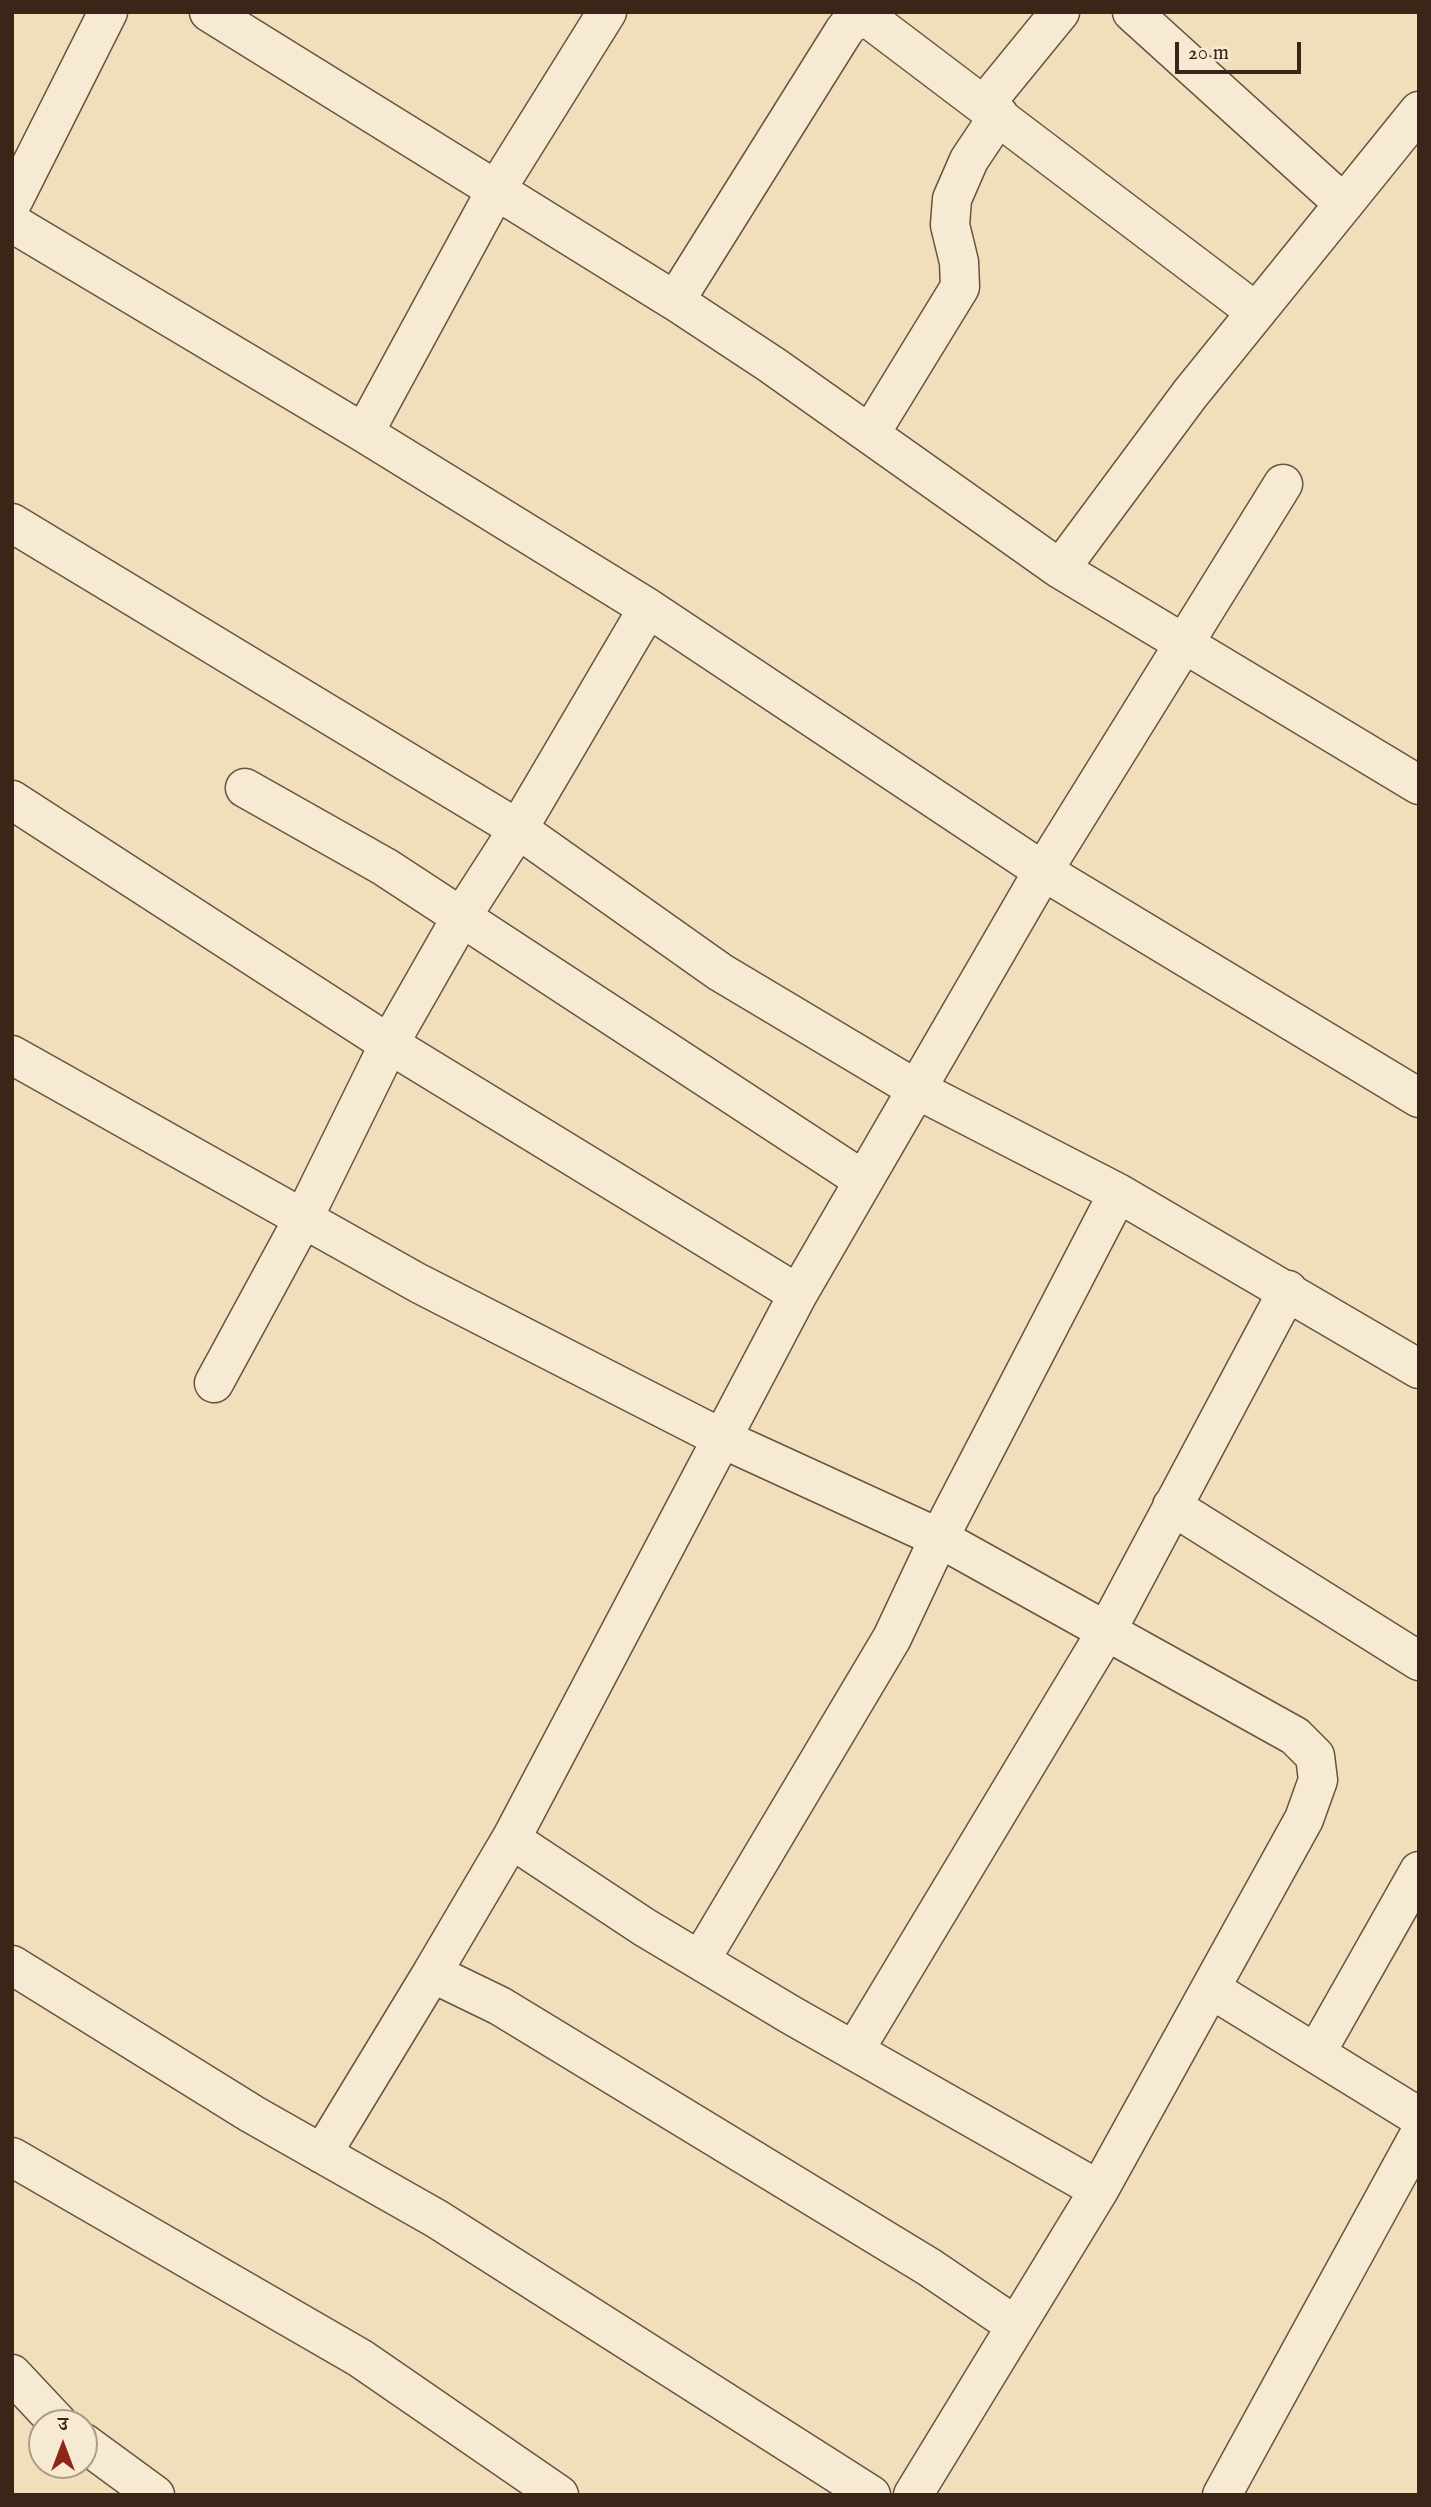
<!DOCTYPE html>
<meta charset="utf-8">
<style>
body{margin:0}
#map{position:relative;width:1431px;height:2507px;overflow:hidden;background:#f1debb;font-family:"IM FELL English","Noto Serif Devanagari",serif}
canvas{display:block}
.frame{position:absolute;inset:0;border:14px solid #3a2518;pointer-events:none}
.north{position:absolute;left:28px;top:2409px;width:70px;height:70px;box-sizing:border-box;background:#f6ead3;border:2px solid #ab9b88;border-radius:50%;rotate:0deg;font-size:19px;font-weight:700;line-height:28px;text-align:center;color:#3a2518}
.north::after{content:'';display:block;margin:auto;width:24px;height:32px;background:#8f2418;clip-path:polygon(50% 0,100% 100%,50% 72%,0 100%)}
.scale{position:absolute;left:1175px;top:42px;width:126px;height:32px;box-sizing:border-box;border:4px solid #3a2518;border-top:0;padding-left:9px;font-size:21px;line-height:24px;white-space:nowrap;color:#3a2518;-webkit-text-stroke:5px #f6ead3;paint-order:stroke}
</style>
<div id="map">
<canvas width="1431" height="2507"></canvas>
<div class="frame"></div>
<div class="north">उ</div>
<div class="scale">20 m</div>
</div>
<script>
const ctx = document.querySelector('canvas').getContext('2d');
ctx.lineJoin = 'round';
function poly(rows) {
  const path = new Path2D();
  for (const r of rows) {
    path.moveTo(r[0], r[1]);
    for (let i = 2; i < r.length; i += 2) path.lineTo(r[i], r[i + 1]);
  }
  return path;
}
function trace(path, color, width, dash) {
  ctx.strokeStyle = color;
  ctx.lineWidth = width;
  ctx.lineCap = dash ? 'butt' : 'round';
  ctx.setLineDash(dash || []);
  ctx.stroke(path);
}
const minor = poly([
 [209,12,675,301,772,365,1060,569,1419,785],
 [1132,12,1344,204],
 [984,105,1060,12],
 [12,203,108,12],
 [12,223,364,433,648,608,1043,871,1419,1098],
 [675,301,844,31,851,22,868,18,1256,312],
 [364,433,496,190,607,12],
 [870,434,960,287,959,262,950,225,952,199,969,160,999,115],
 [12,523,518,829,720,972,916,1089,1118,1193,1419,1369],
 [1060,569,1190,394,1419,111],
 [245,788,385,867,863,1180],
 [12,800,389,1044,798,1294],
 [12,1055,418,1283,723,1439,939,1538,1295,1736,1315,1756,1318,1780,1304,1819,1099,2190,913,2495],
 [214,1383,303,1219,389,1044,462,916,518,829,648,608],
 [1172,1506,1419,1661],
 [511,1839,644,1927,791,2015,1099,2190],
 [701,1959,892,1638,939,1538,1118,1193],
 [12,1965,252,2114,437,2219,871,2495],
 [432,1973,511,1839,798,1294,1043,871,1283,484],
 [1211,1989,1419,2117],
 [854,2051,1106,1632,1288,1290],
 [1316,2053,1419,1871],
 [322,2154,432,1973,500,2006,929,2267,1016,2326],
 [12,2157,360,2358,559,2495],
 [12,2374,58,2423],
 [84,2443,155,2495],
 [1222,2495,1419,2135]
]);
trace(minor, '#685341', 41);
trace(minor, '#f6ead3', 38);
</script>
